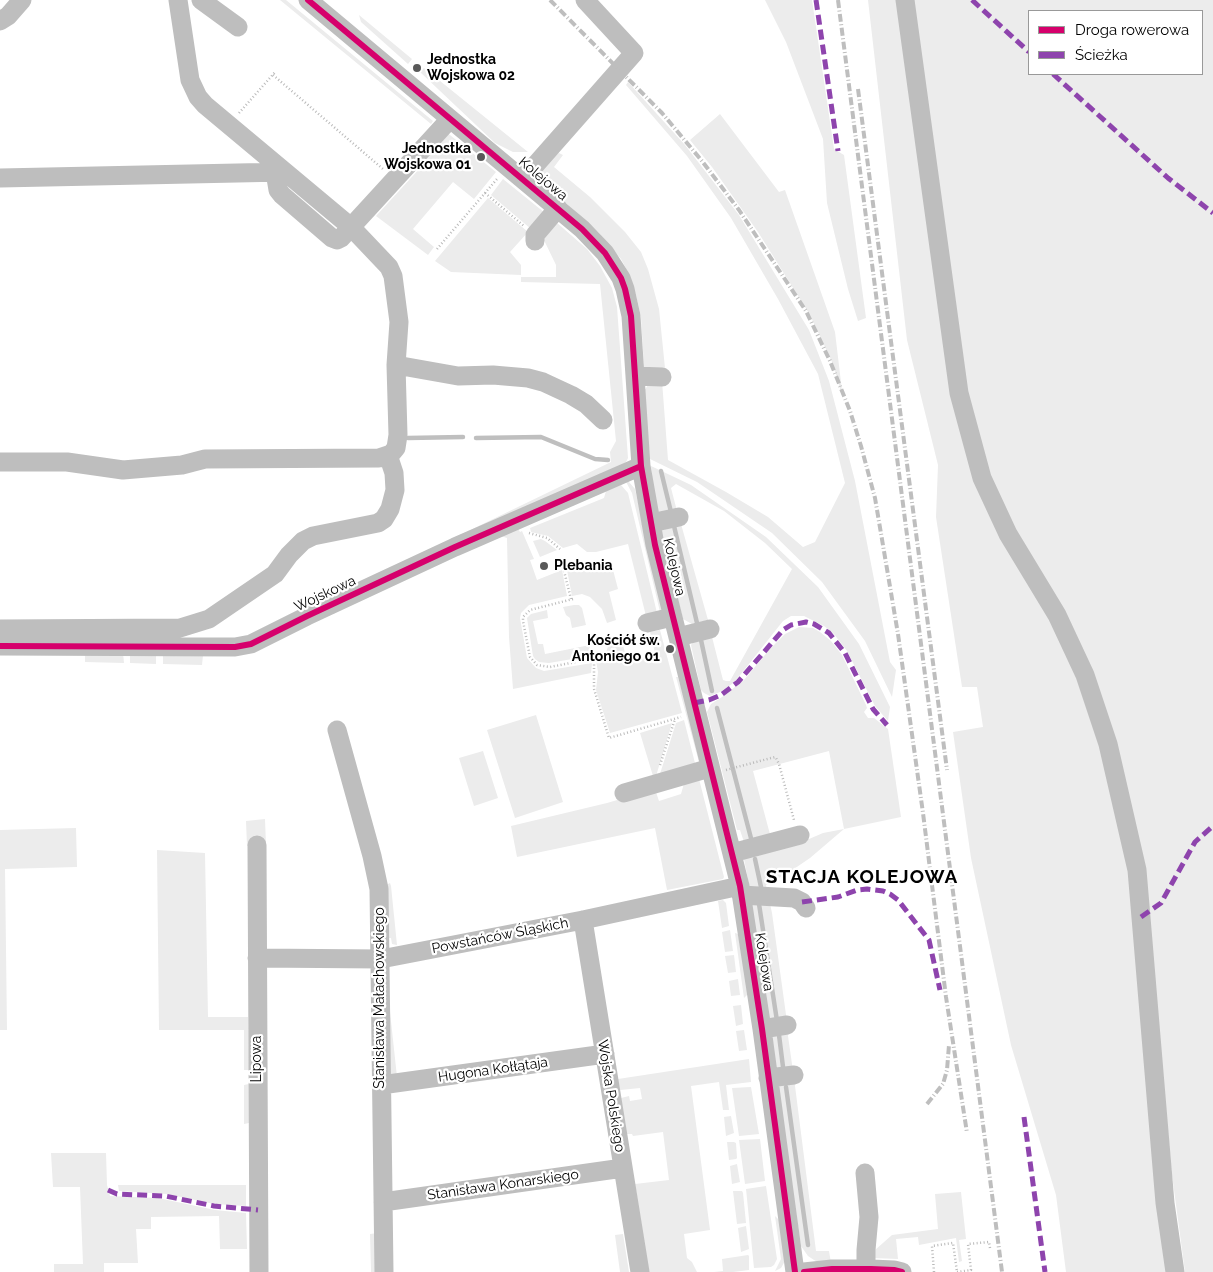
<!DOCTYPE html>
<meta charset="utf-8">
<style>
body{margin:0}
#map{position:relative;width:1213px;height:1272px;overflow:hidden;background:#fff;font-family:Raleway,sans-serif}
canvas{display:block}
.legend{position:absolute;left:1028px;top:10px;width:175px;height:65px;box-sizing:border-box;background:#fff;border:1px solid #999;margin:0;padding:6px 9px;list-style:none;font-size:15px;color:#000}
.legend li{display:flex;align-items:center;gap:10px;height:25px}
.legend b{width:25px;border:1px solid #999}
</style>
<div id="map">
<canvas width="1213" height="1272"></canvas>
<ul class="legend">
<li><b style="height:6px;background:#d6006c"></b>Droga rowerowa</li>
<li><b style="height:6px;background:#8e44ad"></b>Ścieżka</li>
</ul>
</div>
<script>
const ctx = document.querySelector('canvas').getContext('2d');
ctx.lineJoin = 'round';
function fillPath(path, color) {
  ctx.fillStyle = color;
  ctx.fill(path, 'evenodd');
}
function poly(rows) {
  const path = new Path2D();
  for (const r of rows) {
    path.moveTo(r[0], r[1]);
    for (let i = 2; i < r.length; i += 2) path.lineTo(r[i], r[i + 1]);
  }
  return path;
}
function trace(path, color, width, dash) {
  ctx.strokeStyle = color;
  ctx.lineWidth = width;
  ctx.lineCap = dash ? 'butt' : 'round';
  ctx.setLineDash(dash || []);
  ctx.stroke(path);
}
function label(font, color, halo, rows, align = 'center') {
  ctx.font = font + ' Raleway,sans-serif';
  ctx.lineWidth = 4.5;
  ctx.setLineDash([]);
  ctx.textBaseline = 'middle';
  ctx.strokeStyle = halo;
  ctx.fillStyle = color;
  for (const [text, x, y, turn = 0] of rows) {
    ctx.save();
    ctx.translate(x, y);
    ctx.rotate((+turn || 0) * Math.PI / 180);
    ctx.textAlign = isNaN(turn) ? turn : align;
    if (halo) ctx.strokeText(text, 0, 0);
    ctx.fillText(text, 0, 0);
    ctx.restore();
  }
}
const green = poly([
 [280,0,286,0,433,121,431,124],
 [765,0,812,0,834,149,844,155,866,318,858,321,848,289,827,203,823,139,786,42],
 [868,0,1213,0,1213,1272,1185,1272,1172,1175,1145,873,1062,635,1098,739,1130,870,1170,1272,1066,1272,1056,1195,1011,1045,971,858,953,732,983,727,977,687,962,687,936,517,938,465,907,340],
 [1029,11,1202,11,1202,74,1029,74],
 [359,15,412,59,408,64,361,22],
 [424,68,528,152,513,152,495,143,420,72],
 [628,82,685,145,739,215,809,330,829,381,855,481,890,662,896,670,892,697,865,641,822,582,772,533,697,482,650,459,644,391,648,385,662,381,668,460,726,492,768,517,803,547,815,542,845,483,818,374,778,299,731,218,687,156,626,85],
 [720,114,779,192,785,190,835,332,843,399,833,364,810,315,758,232,712,167,690,140],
 [445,131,496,172,474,199,453,182,413,229,434,247,428,255,376,216,421,167,418,163],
 [559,153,563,155,554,167,590,197,625,232,641,252,648,269,659,309,665,368,662,372,645,368,644,367,641,317,636,295,628,272,621,259,598,232,545,184,541,176,540,170,557,154],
 [503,179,545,213,531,229,491,195],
 [488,198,528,232,510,252,521,265,521,275,451,272,435,261],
 [556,222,587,249,600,266,612,288,617,307,628,458,626,462,616,468,398,565,611,462,610,452,616,441,600,284,521,282,521,277,556,277,556,265,542,236],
 [651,466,691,485,766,537,818,587,859,644,890,707,888,721,875,706,847,651,834,634,824,626,804,616,791,616,783,621,741,674,732,684,720,692,710,696,704,693,701,690,691,645,693,642,712,637,723,680,726,681,730,681,792,569,765,543,724,511,676,484,671,488,677,511,658,513,655,507],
 [625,480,629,482,635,489,663,611,660,612,632,493],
 [621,485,628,493,657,613,646,616,628,544,596,552,587,552,577,544,563,548,548,536,531,532,530,528,604,498,606,491],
 [681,524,708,620,692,624,683,619,661,532,662,530],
 [516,525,520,532,522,531,534,559,530,560,537,580,562,570,567,596,529,605,521,613,520,618,527,658,536,668,544,671,592,663,591,673,513,689,509,637,507,538,498,535],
 [541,539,545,541,557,550,540,557,533,541],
 [604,561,612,566,618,589,609,592,616,620,607,623,602,609,590,597,582,594,572,596,567,570],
 [574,605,579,605,582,608,586,625,572,628,570,618,566,615,563,607],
 [547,610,548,618,533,621,538,644,543,644,545,654,590,645,590,656,549,663,539,662,535,659,533,656,527,618,531,614],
 [799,627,813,628,820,632,831,641,842,655,866,705,867,708,864,712,868,718,874,718,888,729,901,817,844,829,810,858,788,873,766,885,767,894,750,889,744,859,802,842,823,833,844,829,829,751,753,771,771,838,744,842,740,830,737,830,707,712,711,704,722,697,744,680,769,650,785,634],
 [660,630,682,713,610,733,596,690,598,672,596,660,605,655,610,641,621,638,627,660,655,653,650,632],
 [85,653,123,653,124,663,85,662],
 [156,653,156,664,130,663,130,655],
 [163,654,203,655,202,665,163,664],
 [676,677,678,677,703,764,700,766],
 [536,715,563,802,515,818,487,730],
 [684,720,696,767,659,777,676,723],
 [672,723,656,776,653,776,640,733],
 [483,751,498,798,474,806,459,758],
 [698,775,724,877,723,879,667,890,655,828,517,857,511,826,607,803,655,789,659,801,681,794,685,780],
 [265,819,266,845,247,846,246,821],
 [76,828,77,867,5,869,7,1030,0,1030,0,830],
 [157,850,205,853,208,1017,248,1017,249,1070,244,1070,244,1030,159,1030],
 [390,883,391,886,397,945,392,944,391,938,386,938,386,885],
 [769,899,772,913,787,1022,770,1023,750,905],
 [723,900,726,903,729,926,722,928,718,901],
 [730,930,733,951,725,952,722,932],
 [735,933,738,934,748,994,744,998],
 [734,955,736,972,728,973,725,956],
 [738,979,740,995,731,996,729,981],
 [741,1005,743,1024,736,1026,733,1006],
 [387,1011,390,1012,397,1077,392,1078,385,1071],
 [787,1029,793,1071,777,1073,770,1037],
 [744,1030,747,1050,739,1051,736,1031],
 [749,1059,751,1082,726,1085,729,1110,723,1110,719,1082,691,1086,710,1230,684,1234,687,1258,692,1262,697,1272,649,1272,635,1184,669,1180,663,1132,633,1136,632,1134,627,1134,621,1098,629,1096,630,1101,642,1099,640,1088,620,1090,618,1079],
 [794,1078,816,1251,829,1251,831,1263,820,1263,814,1260,808,1256,801,1246,777,1081],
 [249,1084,249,1123,244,1124,244,1085],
 [751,1087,759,1134,739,1136,732,1088],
 [731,1116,734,1133,726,1136,724,1117],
 [760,1139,765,1181,745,1184,739,1140],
 [727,1142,734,1142,736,1143,737,1158,736,1159,729,1160],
 [51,1153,106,1153,107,1185,110,1196,158,1198,215,1210,246,1213,247,1249,220,1249,219,1216,151,1217,151,1229,136,1229,138,1263,104,1263,104,1272,54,1272,54,1264,83,1264,80,1187,53,1187],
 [737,1164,740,1182,732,1184,730,1166],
 [118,1185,246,1185,246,1206,214,1204,167,1194,119,1191],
 [766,1186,777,1259,774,1265,771,1267,754,1268,746,1189],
 [733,1191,742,1191,743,1193,746,1223,737,1224],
 [961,1192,966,1239,959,1240,962,1261,959,1262,956,1238,919,1245,918,1237,896,1239,898,1259,873,1258,875,1250,892,1235,938,1229,935,1194],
 [775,1216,779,1220,785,1261,781,1268,775,1271,781,1259],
 [746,1226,749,1249,741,1252,738,1228],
 [378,1233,378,1272,371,1272,370,1234],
 [623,1234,629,1272,620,1272,615,1235],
 [748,1255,749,1256,749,1270,733,1272,714,1272,723,1271,722,1259]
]);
const stream = poly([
 [408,438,463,437],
 [476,438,541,437,595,459,608,460],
 [661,471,671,512],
 [674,526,697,623],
 [701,640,712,691],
 [717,708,752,842],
 [755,859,761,887],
 [759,904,777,1021],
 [779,1035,783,1067],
 [786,1087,808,1245]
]);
const path = poly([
 [273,75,383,169],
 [239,113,276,71],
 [485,193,524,226],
 [437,249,497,179],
 [529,533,547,538,560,549],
 [564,571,571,599],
 [573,599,530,610,523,617,523,621,530,657,537,665,550,667,591,659],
 [594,661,594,689,609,738,681,717],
 [660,765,675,719],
 [726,770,775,757,776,758,779,764,794,820],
 [934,1272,932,1246,953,1243,957,1272],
 [957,1272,971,1270,968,1244,989,1242,990,1248]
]);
const minor = poly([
 [201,0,238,27],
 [308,0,582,229,605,253,621,278,625,289,631,316,641,466,655,545,740,886,762,1029,795,1272],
 [905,0,959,393,982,478,1008,534,1057,615,1085,675,1108,744,1137,870,1165,1203,1175,1272],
 [0,21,8,16,22,0],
 [275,172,278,190,282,195,332,238,337,240,341,238,450,119],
 [0,178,285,172],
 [523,179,634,53,585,0],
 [535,241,535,235,558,208],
 [396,365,458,376,493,375,528,378,543,382,571,395,586,404,603,420],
 [635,376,662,377],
 [0,462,67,462,123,470,182,465,205,459,379,458,391,454,396,448,398,435,396,365,399,322,393,276,389,267,351,227,205,105,198,97,190,80,178,0],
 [651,523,679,517],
 [647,623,672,617],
 [0,629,180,628,209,619,275,574,289,555,303,541,313,536,378,523,384,519,390,509,395,490,394,473,388,455],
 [678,637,710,629],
 [0,646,235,647,251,644,307,616,455,547,641,466],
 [337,730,372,856,379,889,384,1272],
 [624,793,710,768],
 [257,845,259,1272],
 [732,853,800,835],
 [741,895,794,898,802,902,806,908],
 [583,920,640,1272],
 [257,958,381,959,583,920,740,886],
 [762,1029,787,1025],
 [768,1078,794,1075],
 [381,1085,605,1054],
 [865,1173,869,1217,866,1250,866,1269],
 [383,1202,623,1168],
 [804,1272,832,1269,871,1269,894,1270,902,1272]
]);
const rail = poly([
 [550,0,662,113,702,161,739,210,806,311,830,361,850,411,861,446,875,498,898,634,923,813,946,997,967,1133],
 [838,0,1002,1272],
 [858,89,947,770],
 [927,1104,943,1084,947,1070,949,1045]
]);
const quiet = poly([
 [816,0,838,151],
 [972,0,1029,52],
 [1053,74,1168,178,1213,213],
 [694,703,709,700,721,695,738,682,783,630,791,625,806,622,814,624,829,633,845,653,873,709,887,725],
 [802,902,838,897,857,890,867,889,883,891,890,894,898,900,929,940,940,990],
 [1141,917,1161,903,1195,842,1213,826],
 [1024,1117,1045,1272],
 [108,1190,117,1194,165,1196,214,1206,258,1210]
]);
const cycleway = poly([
 [308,0,582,229,605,253,621,278,625,289,631,316,641,466,655,545,740,886,762,1029,795,1272],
 [0,646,235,647,251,644,307,616,455,547,641,466],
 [804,1272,832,1269,871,1269,894,1270,902,1272]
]);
const markers = [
 [417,68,5,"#595959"],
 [481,157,5,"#595959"],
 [544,566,5,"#595959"],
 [670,649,5,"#595959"]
];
const poiNames = [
 ["Jednostka",427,60],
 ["Wojskowa 02",427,76],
 ["Jednostka",471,149,"right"],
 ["Wojskowa 01",471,165,"right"],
 ["Plebania",554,566],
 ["Kościół św.",660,641,"right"],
 ["Antoniego 01",660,657,"right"]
];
const streetNames = [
 ["Kolejowa",543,179,40],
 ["Kolejowa",674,567,77],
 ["Wojskowa",325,594,-25],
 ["Powstańców Śląskich",500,936,-11],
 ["Kolejowa",764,962,81],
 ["Stanisława Małachowskiego",380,998,-90],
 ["Lipowa",257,1059,-90],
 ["Hugona Kołłątaja",493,1070,-8],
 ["Wojska Polskiego",611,1096,81],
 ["Stanisława Konarskiego",503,1185,-8]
];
const districtNames = [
 ["STACJA KOLEJOWA",862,877]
];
fillPath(green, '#ececec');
trace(stream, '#bfbfbf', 4.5);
trace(path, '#b9b9b9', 2.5, [1, 2.5]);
trace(minor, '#bebebe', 19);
trace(rail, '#bebebe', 4, [8, 2.5, 1, 2.5]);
trace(quiet, '#8e44ad', 5, [10, 5]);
trace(cycleway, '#d6006c', 6);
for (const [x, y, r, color] of markers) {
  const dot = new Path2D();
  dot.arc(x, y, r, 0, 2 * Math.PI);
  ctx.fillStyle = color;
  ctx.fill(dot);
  trace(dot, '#fff', 2);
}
label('bold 14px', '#000', '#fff', poiNames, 'left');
label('14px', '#000', '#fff', streetNames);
ctx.letterSpacing = '1px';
label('bold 19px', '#000', '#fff', districtNames);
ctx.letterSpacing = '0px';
</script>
